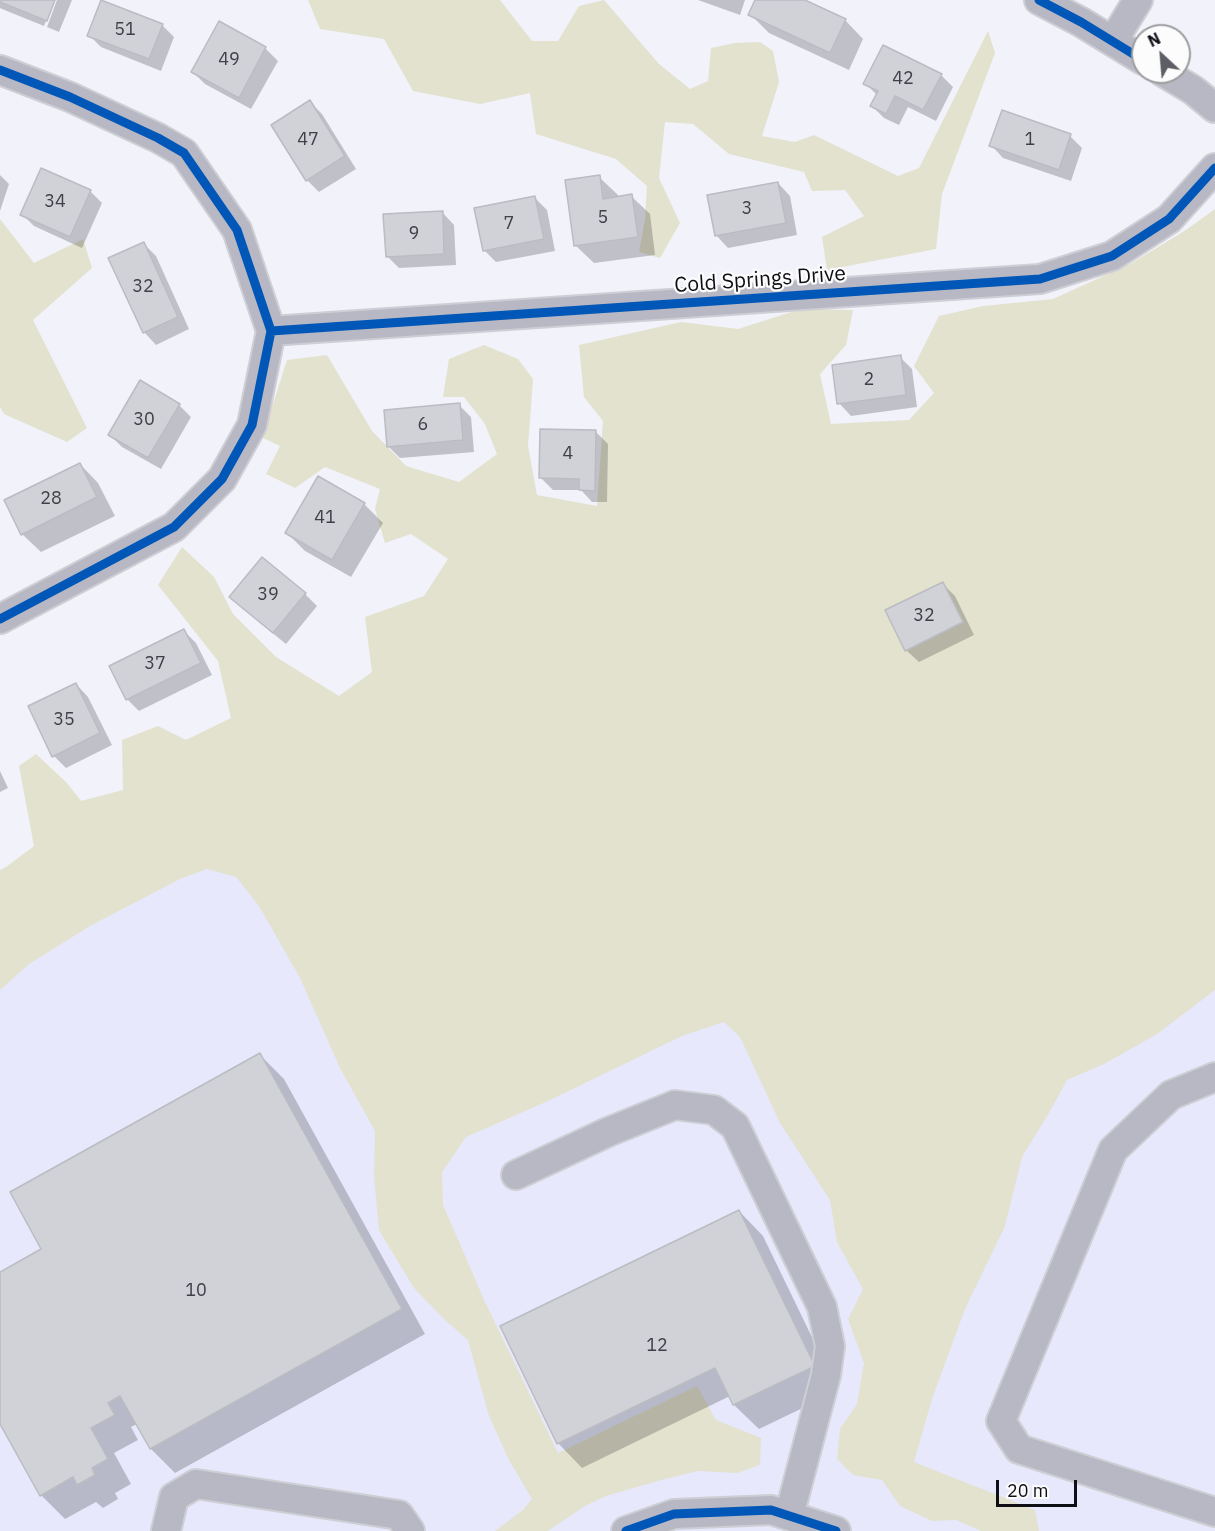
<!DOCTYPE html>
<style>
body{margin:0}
#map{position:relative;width:1215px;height:1531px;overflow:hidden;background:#f1f2fa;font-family:"IBM Plex Sans",sans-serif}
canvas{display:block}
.north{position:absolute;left:1131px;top:24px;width:60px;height:60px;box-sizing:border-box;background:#fcfcfc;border:2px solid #9d9da0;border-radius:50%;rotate:334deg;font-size:16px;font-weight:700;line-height:24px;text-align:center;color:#0e0e15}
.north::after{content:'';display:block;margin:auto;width:21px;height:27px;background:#5d5e65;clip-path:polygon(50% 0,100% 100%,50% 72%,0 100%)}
.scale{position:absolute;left:996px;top:1480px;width:81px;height:27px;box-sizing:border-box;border:3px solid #0e0e15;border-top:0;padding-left:8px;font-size:18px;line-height:21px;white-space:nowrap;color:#0e0e15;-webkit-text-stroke:4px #fcfcfc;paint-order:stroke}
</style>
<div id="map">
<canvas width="1215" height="1531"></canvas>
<div class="north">N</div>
<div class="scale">20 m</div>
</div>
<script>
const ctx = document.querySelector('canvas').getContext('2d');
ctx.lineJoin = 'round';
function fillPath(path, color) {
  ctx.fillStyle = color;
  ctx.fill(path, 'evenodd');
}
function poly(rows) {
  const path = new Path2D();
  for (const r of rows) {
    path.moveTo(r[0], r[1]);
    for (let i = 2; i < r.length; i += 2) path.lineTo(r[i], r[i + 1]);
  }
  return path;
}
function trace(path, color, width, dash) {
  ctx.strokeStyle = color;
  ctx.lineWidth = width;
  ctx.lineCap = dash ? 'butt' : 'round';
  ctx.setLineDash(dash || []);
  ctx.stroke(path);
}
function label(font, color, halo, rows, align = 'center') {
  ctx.font = font + ' "IBM Plex Sans",sans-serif';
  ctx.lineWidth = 4.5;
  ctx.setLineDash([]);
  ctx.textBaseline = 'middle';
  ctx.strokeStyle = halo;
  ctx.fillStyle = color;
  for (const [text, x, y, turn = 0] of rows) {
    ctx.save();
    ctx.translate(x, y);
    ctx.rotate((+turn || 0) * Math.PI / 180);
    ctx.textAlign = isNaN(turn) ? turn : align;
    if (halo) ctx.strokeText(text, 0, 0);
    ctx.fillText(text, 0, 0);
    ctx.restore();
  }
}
const built = poly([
 [222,812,756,966,1215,902,1215,1531,0,1531,0,929]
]);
const green = poly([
 [308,0,500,0,532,41,558,41,579,6,604,0,659,64,690,89,708,81,711,48,735,43,760,42,773,51,779,82,762,136,795,142,814,135,898,176,919,168,988,31,995,53,942,194,936,249,827,270,822,237,864,216,845,190,812,191,804,172,729,154,693,124,665,122,659,178,680,223,660,258,639,252,645,219,647,186,616,159,536,134,530,93,480,104,413,91,384,39,320,29],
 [1215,209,1215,990,1157,1034,1104,1064,1067,1080,1050,1111,1022,1157,1005,1226,965,1309,932,1399,914,1462,1035,1510,1039,1531,981,1531,956,1520,932,1521,900,1506,882,1480,853,1475,837,1459,840,1429,857,1404,864,1363,848,1319,863,1289,837,1242,830,1200,780,1123,740,1037,724,1022,682,1036,548,1101,466,1137,442,1172,443,1205,485,1302,558,1453,697,1386,716,1420,761,1438,760,1465,737,1473,698,1471,661,1480,606,1496,585,1506,548,1531,495,1531,523,1510,532,1499,509,1460,489,1416,468,1340,445,1320,414,1288,379,1230,374,1177,375,1131,340,1068,300,978,259,906,236,877,207,869,182,878,90,926,29,964,0,990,0,870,6,867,34,846,19,766,36,754,67,783,81,801,123,790,122,740,158,726,186,740,231,718,218,661,158,585,182,547,214,577,233,614,276,657,339,696,372,672,365,617,424,596,448,559,411,534,385,543,375,509,380,489,325,467,295,488,266,474,280,446,261,437,274,401,287,360,327,355,372,431,406,466,459,482,497,454,485,424,464,397,443,397,449,359,484,345,518,359,533,379,528,446,537,495,597,506,603,421,584,397,579,345,681,322,738,329,801,309,853,310,846,345,820,374,831,424,909,420,934,393,914,366,939,316,983,306,1053,299,1130,264,1186,230],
 [0,219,34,263,83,239,92,268,33,320,87,428,67,442,4,414,0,407]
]);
const shadow = poly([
 [0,0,54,0,44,26,2,9,0,8],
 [57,0,72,0,59,32,47,27],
 [698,0,745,0,740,15],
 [757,0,801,0,845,20,863,39,849,70,769,33,750,14],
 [219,23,266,49,278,61,251,109,205,84,193,72],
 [162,25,174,37,161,71,101,47,89,35],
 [941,75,953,87,936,121,908,107,899,125,884,118,872,106,877,95,865,83],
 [310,102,322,114,356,169,319,192,307,180],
 [1070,136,1082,148,1071,181,1003,158,991,145],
 [0,175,9,184,0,211],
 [599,177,618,195,618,198,631,196,650,214,655,255,594,263,575,245],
 [778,183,790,196,797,235,728,248,716,235],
 [90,191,102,203,82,248,34,226,22,214],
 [535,198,547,210,555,251,496,262,484,250],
 [442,212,454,225,456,265,399,268,387,256],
 [143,243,156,256,189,329,156,345,144,332],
 [900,357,912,369,917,407,851,416,839,403],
 [179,405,191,417,161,469,122,447,110,435],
 [459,405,471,417,474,452,400,458,388,446],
 [595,431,608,444,607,502,592,502,581,490,553,490,541,478],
 [80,464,98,483,115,516,41,552,22,534],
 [318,478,364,504,383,523,351,577,305,551,286,532],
 [262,559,305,594,317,606,286,644,243,609,231,597],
 [943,584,955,596,974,635,919,662,906,650],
 [184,631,196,643,212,675,139,711,127,699],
 [76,684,88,697,112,745,66,768,54,756],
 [0,771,8,788,0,792],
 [260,1055,284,1079,425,1334,175,1473,151,1449,137,1424,131,1427,138,1440,114,1453,131,1484,115,1493,118,1499,103,1508,96,1502,65,1519,41,1495,0,1421,0,1274,43,1250],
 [739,1211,763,1236,838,1391,759,1429,734,1405,730,1396,582,1468,558,1443]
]);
const building = poly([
 [0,0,55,0,47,21,0,2,0,0],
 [101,0,163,24,149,59,87,36,101,0],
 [755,0,805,0,846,19,830,53,748,15,755,0],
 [219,21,266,47,239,98,191,72,219,21],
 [883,45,942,74,923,110,895,96,886,114,870,106,878,91,863,84,883,45],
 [310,100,345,156,306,181,271,125,310,100],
 [1002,110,1071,134,1059,170,989,146,1002,110],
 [41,168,91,190,70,237,20,215,41,168],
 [600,175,603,199,632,194,638,237,574,246,565,180,600,175],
 [778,182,786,223,715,236,707,195,778,182],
 [535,196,544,239,483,251,474,208,535,196],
 [443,211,444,254,386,257,383,214,443,211],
 [144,242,178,317,143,333,108,258,144,242],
 [901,355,906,395,837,404,832,365,901,355],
 [140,380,180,404,148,458,108,435,140,380],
 [460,403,463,440,387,447,384,410,460,403],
 [540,429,596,430,595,491,579,490,579,479,539,478,540,429],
 [80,463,97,497,21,535,4,500,80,463],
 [318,476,365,503,332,560,285,533,318,476],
 [262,557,306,593,273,633,229,597,262,557],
 [943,582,963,622,905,651,885,610,943,582],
 [184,629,201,663,126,700,109,666,184,629],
 [76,683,100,733,52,757,28,706,76,683],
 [260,1053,402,1309,150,1449,120,1396,108,1403,115,1415,91,1428,108,1459,92,1468,95,1475,77,1485,73,1477,40,1496,0,1424,0,1272,41,1249,10,1192,260,1053],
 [739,1210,815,1366,733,1405,715,1368,557,1444,500,1326,739,1210]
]);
const minor = poly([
 [1039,0,1081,22,1143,60],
 [1113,41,1138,0],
 [0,70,70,97,158,138,184,153,237,230,271,331,252,425,222,479,174,527,0,619],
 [1163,72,1193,90,1215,108],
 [271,331,1040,279,1112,256,1169,219,1215,168],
 [1215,1077,1171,1095,1113,1150,1001,1421,1019,1449,1215,1512],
 [516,1175,608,1132,675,1105,714,1110,735,1126,822,1307,830,1346,826,1375,789,1516],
 [166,1531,174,1497,196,1484,399,1515,410,1531],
 [626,1531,674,1514,771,1510,836,1531]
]);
const cycleway = poly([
 [1039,0,1081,22,1143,60],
 [0,70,70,97,158,138,184,153,237,230,271,331,252,425,222,479,174,527,0,619],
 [271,331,1040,279,1112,256,1169,219,1215,168],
 [626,1531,674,1514,771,1510,836,1531]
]);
const numberNames = [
 ["51",125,30],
 ["49",229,60],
 ["42",903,79],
 ["47",308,140],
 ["1",1030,140],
 ["34",55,202],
 ["3",747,209],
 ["5",603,218],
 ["7",509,224],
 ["9",414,234],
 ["32",143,287],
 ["2",869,380],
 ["30",144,420],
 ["6",423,425],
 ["4",568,454],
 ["28",51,499],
 ["41",325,518],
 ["39",268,595],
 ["32",924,616],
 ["37",155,664],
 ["35",64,720],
 ["10",196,1291],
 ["12",657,1346]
];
const streetNames = [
 ["Cold Springs Drive",760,280,-4]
];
fillPath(built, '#e7e8fb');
fillPath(green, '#e3e2cf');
fillPath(shadow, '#0003');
fillPath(building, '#d1d2d8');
trace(building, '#bbbcc2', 1.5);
trace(minor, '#ceced5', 32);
trace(minor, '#b8b8c4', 28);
trace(cycleway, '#0057b8', 9);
label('18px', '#3f3f46', null, numberNames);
label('21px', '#0e0e15', '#fcfcfc', streetNames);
</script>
